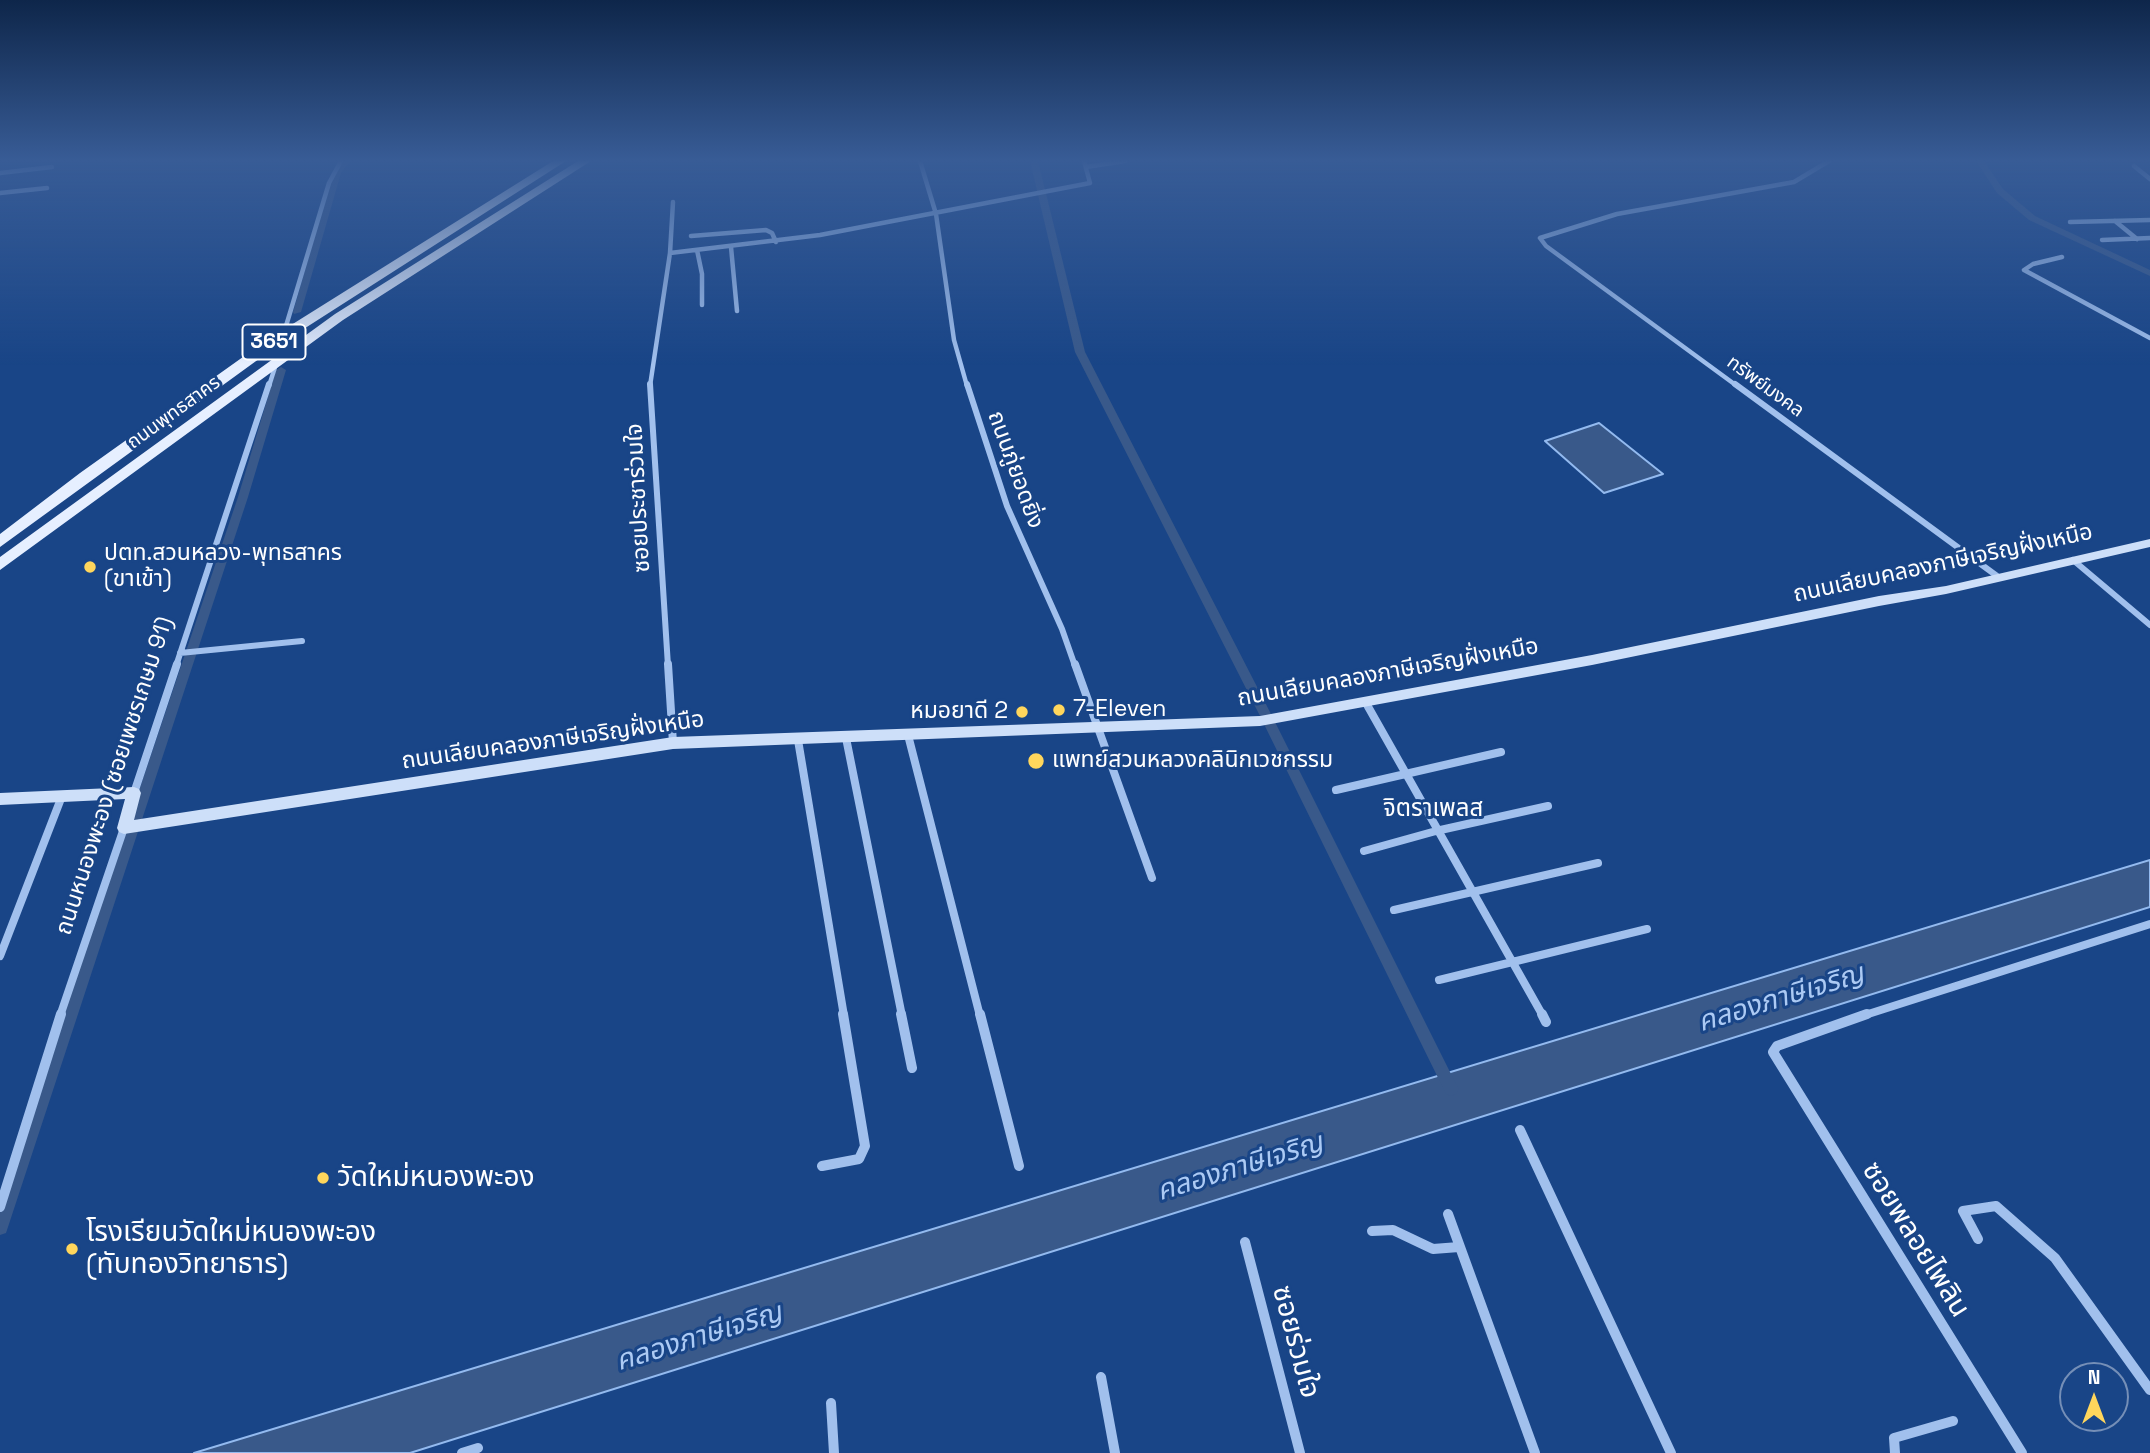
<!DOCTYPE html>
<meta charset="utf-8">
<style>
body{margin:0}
#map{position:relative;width:2150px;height:1453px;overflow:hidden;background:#194587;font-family:"Space Grotesk",sans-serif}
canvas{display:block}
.north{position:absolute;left:2059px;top:1362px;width:70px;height:70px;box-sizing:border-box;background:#194587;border:2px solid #758fb7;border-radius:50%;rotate:0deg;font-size:19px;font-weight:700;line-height:28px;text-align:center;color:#fff}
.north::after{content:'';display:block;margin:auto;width:24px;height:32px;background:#ffd65c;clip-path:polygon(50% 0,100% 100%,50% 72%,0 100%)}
</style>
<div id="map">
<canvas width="2150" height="1453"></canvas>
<div class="north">N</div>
</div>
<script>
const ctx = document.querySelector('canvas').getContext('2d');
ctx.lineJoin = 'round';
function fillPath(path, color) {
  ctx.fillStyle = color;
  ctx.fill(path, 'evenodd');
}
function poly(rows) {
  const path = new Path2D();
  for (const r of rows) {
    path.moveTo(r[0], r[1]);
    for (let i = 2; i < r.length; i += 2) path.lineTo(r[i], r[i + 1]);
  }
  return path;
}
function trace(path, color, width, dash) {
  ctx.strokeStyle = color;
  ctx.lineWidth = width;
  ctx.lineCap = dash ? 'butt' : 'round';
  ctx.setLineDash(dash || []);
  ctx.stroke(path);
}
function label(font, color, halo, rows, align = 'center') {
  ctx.font = font + ' "Space Grotesk","Noto Sans Thai",sans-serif';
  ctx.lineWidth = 6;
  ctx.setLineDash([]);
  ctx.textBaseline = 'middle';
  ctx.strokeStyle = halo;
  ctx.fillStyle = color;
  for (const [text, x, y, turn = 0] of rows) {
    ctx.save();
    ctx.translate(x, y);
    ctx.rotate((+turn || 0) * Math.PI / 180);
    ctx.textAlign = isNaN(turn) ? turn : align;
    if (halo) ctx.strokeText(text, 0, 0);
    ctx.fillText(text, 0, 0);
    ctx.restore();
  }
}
const water = poly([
 [1599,423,1663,474,1604,493,1545,441,1599,423],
 [2150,860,2150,907,410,1453,194,1453,2150,860]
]);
const canal = poly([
 [342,161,350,161,341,173,301,312,294,314,293,312,333,173,342,161],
 [1030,161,1038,161,1085,352,1271,714,1456,1084,1459,1089,1456,1094,1451,1096,1446,1094,1259,714,1075,352,1030,161],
 [1976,161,1984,161,2003,189,2035,216,2150,270,2150,276,2029,220,1997,193,1976,161],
 [281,367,286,370,248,497,8,1227,6,1233,0,1235,0,1203,238,497,276,370,281,367]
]);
const minorFar3 = poly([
 [920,161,936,214,954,340,967,386],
 [2134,166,2150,179],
 [1086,167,1125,161],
 [0,173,52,167],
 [0,193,47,188],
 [2115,221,2137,239],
 [2070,222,2150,220],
 [691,236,766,230,772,233,776,242],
 [2102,240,2150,238],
 [731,247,737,311],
 [697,250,702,274,702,305],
 [670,253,820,235,1090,183,1084,161],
 [2062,257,2033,264,2024,270,2150,338],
 [283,336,329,183,341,161],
 [269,386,276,364],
 [650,386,670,253,673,202],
 [1737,386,1546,246,1540,238,1617,214,1794,182,1829,161]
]);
const minorFar2 = poly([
 [650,384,668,666],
 [967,384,1007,506,1062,629,1075,666],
 [1735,384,1997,576],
 [2073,560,2150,625],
 [180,653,302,641],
 [176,666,269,384]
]);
const minorFar1 = poly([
 [668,664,673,743],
 [1075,664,1152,878],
 [1366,703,1543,1016],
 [908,735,980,1016],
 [846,738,902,1016],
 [798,740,844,1016],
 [1336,790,1501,752],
 [134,793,177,664],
 [1364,851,1436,831,1548,806],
 [1394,910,1598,863],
 [0,956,62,796],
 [1439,980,1647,929],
 [60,1016,124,828],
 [1862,1016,2150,924]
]);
const minor = poly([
 [901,1014,912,1068],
 [980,1014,1019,1166],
 [1542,1014,1546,1022],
 [1867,1014,1777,1046,1773,1052,2022,1453],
 [1520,1130,1671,1453],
 [822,1166,859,1159,865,1146,843,1014],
 [0,1207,61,1014],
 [1448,1214,1535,1453],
 [1372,1231,1393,1230,1433,1249,1459,1247],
 [1978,1239,1963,1211,1996,1206,2055,1258,2150,1390],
 [1245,1242,1300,1453],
 [1101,1377,1115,1453],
 [831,1403,834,1453],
 [462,1453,478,1448],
 [1895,1453,1894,1438,1953,1421]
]);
const secondary = poly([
 [2150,539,2150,547,1946,594,1879,606,1592,665,1260,726,673,749,124,834,119,832,117,828,125,799,0,805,0,793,134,787,139,789,141,793,134,820,673,737,1260,716,1592,655,1879,596,1946,586,2150,539]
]);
const primary = poly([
 [553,161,566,161,274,348,0,547,0,534,80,473,264,342,553,161],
 [578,161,591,161,343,320,0,570,0,557,335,314,578,161]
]);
const markers = [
 [90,567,7,"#ffd65c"],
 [1059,710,7,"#ffd65c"],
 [1022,712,7,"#ffd65c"],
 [1036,761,9,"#ffd65c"],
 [323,1178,7,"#ffd65c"],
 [72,1249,7,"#ffd65c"]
];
const farStreetnames = [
 ["ทรัพย์มงคล",1765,387,36],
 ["ถนนพุทธสาคร",174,413,-36]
];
const shields = [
 [274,342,63]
];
const shieldNames = [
 ["3651",274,342]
];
const streetNames = [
 ["ถนนภู่ยอดยิ่ง",1015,470,70],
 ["ซอยประชาร่วมใจ",639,498,-93],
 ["ถนนเลียบคลองภาษีเจริญฝั่งเหนือ",1943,564,-12],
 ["ถนนเลียบคลองภาษีเจริญฝั่งเหนือ",1388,673,-10],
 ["ถนนเลียบคลองภาษีเจริญฝั่งเหนือ",553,741,-8],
 ["ถนนหนองพะอง (ซอยเพชรเกษม 91)",115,776,-72]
];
const poiNames = [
 ["ปตท.สวนหลวง-พุทธสาคร",104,554],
 ["(ขาเข้า)",104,580],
 ["7-Eleven",1073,710],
 ["หมอยาดี 2",1008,712,"right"],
 ["แพทย์สวนหลวงคลินิกเวชกรรม",1052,761]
];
const neighbourhoodNames = [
 ["จิตราเพลส",1433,809]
];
const nearWaternames = [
 ["คลองภาษีเจริญ",1781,999,-17],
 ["คลองภาษีเจริญ",1240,1168,-17],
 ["คลองภาษีเจริญ",699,1338,-17]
];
const nearPoinames = [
 ["วัดใหม่หนองพะอง",337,1178],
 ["โรงเรียนวัดใหม่หนองพะอง",86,1233],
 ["(ทับทองวิทยาธาร)",86,1265]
];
const nearStreetnames = [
 ["ซอยพลอยไพลิน",1915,1240,58],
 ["ซอยร่วมใจ",1295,1342,75]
];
fillPath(water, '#39598a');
trace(water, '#93baef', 2);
fillPath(canal, '#39598a');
trace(minorFar3, '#a1c0ed', 4.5);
trace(minorFar2, '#a1c0ed', 6);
trace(minorFar1, '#a1c0ed', 8);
trace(minor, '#a1c0ed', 10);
fillPath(secondary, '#cddff9');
fillPath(primary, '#e6efff');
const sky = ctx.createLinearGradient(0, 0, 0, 365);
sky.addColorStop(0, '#0e264a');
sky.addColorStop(0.44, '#385c96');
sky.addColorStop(1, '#385c9600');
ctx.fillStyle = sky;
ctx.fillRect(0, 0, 2150, 365);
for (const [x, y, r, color] of markers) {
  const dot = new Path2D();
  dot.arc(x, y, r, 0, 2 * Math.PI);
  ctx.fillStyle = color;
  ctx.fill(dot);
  trace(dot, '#194587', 2.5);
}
label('19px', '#fff', '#194587', farStreetnames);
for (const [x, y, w] of shields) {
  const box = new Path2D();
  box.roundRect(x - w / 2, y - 17.5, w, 35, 5);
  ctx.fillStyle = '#194587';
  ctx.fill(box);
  trace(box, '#fff', 2);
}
label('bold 21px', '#fff', null, shieldNames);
label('23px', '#fff', '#194587', streetNames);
label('23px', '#fff', '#194587', poiNames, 'left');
label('24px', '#fff', '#194587', neighbourhoodNames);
label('italic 28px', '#accaf4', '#194587', nearWaternames);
label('28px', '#fff', '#194587', nearPoinames, 'left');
label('28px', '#fff', '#194587', nearStreetnames);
</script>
